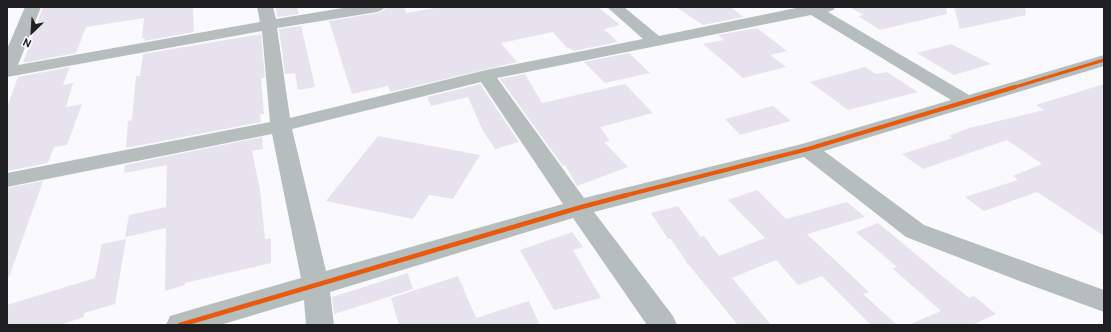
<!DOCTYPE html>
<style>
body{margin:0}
#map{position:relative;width:1111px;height:332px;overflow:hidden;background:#faf9fd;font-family:Cabin,sans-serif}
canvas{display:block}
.frame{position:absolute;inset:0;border:8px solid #1f1e21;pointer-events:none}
.north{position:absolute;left:12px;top:12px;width:40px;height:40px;-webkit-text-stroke:3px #f9f8fe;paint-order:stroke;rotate:205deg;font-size:11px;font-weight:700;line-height:16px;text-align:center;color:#1f1e21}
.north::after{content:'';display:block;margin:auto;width:14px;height:18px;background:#1f1e21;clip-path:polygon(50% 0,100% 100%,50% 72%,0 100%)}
</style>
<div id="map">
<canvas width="1111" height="332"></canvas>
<div class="frame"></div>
<div class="north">N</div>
</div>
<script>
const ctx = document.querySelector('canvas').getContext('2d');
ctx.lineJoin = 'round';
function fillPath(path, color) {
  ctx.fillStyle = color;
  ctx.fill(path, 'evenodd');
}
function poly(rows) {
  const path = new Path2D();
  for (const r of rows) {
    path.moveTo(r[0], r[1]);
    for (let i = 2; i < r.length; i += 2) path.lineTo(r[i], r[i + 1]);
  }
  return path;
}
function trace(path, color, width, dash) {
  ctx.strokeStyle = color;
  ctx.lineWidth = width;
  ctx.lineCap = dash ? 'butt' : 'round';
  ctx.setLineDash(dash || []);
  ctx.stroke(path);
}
const building = poly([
 [43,7,193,7,194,32,144,41,145,38,142,38,144,18,86,27,76,53,23,63],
 [276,7,297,7,299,14,277,17],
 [386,7,405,7,406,13,440,7,598,7,620,25,604,29,618,42,573,51,570,48,567,48,553,32,501,43,517,62,390,92,388,86,352,94,329,21,377,13,383,11],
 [676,7,731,7,743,17,703,25],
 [849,7,946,7,947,14,880,30,858,16,864,15],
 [954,7,1025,7,1026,15,960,29],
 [301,26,315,87,298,90,295,73,285,74,279,29],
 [757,28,787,51,770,55,786,67,743,78,703,44,724,40,718,35],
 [261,34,265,78,261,78,264,114,260,114,261,122,126,148,128,121,132,120,136,76,140,76,143,54],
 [951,44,991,64,954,75,917,53],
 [629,53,650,73,605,83,584,62],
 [70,67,63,85,73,83,66,107,82,104,67,145,54,147,48,163,7,171,7,107,18,77],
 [865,67,876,74,887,72,918,92,848,110,810,82],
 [525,74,542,103,625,84,653,113,600,127,610,141,604,142,628,167,577,186,565,165,563,166,500,79],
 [480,84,519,142,495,149,483,131,468,97,431,106,427,97],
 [1104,84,1104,236,1037,192,984,211,965,197,1018,180,1013,176,1042,164,1007,140,923,169,902,154,952,138,949,136,969,128,1044,110,1036,105],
 [773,106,791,121,740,135,725,119],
 [378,136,480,155,453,199,429,195,413,219,326,201],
 [262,137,263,149,252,151,260,190,265,239,271,238,271,263,185,283,185,285,165,291,166,228,125,237,129,215,166,207,167,165,124,173,125,165],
 [43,181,9,277,7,277,7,188],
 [757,190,786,219,847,202,865,217,807,234,869,292,863,294,897,325,871,325,822,276,798,285,776,260,732,278,771,325,738,325,688,264,671,239,668,239,651,213,678,206,701,237,704,236,719,256,765,238,728,200],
 [878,223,969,298,974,296,996,314,972,325,908,325,941,311,892,268,897,267,856,232],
 [572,232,583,247,573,250,601,298,554,310,520,250],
 [126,239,115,304,84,313,84,317,60,325,7,325,7,305,95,278,102,244],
 [408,273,413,289,334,314,332,297],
 [458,276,476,318,529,301,540,325,399,325,391,298]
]);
const minor = poly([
 [25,7,41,7,18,65,260,22,257,7,273,7,276,19,349,7,385,7,382,10,377,12,277,28,290,118,486,70,643,39,607,7,624,7,659,36,801,7,836,7,833,10,828,12,969,95,1104,55,1104,66,824,151,924,225,1104,290,1104,312,1022,282,906,237,804,157,594,212,673,316,677,325,647,325,573,218,330,292,334,325,306,325,304,300,220,325,166,325,170,316,180,313,301,278,272,134,7,187,7,173,270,122,262,31,7,77,7,49,25,7],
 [811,15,951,100,802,144,584,198,497,78,811,15],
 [481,82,563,204,326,271,292,129,481,82]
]);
const cyclewayFar2 = poly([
 [1012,88,1104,60]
]);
const cyclewayFar1 = poly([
 [623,196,808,149,1015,87]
]);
const cycleway = poly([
 [180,325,578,208,627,195]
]);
fillPath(building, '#e6e3ee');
fillPath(minor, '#b5bebc');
trace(cyclewayFar2, '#e8590c', 3);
trace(cyclewayFar1, '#e8590c', 4);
trace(cycleway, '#e8590c', 4.5);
</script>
